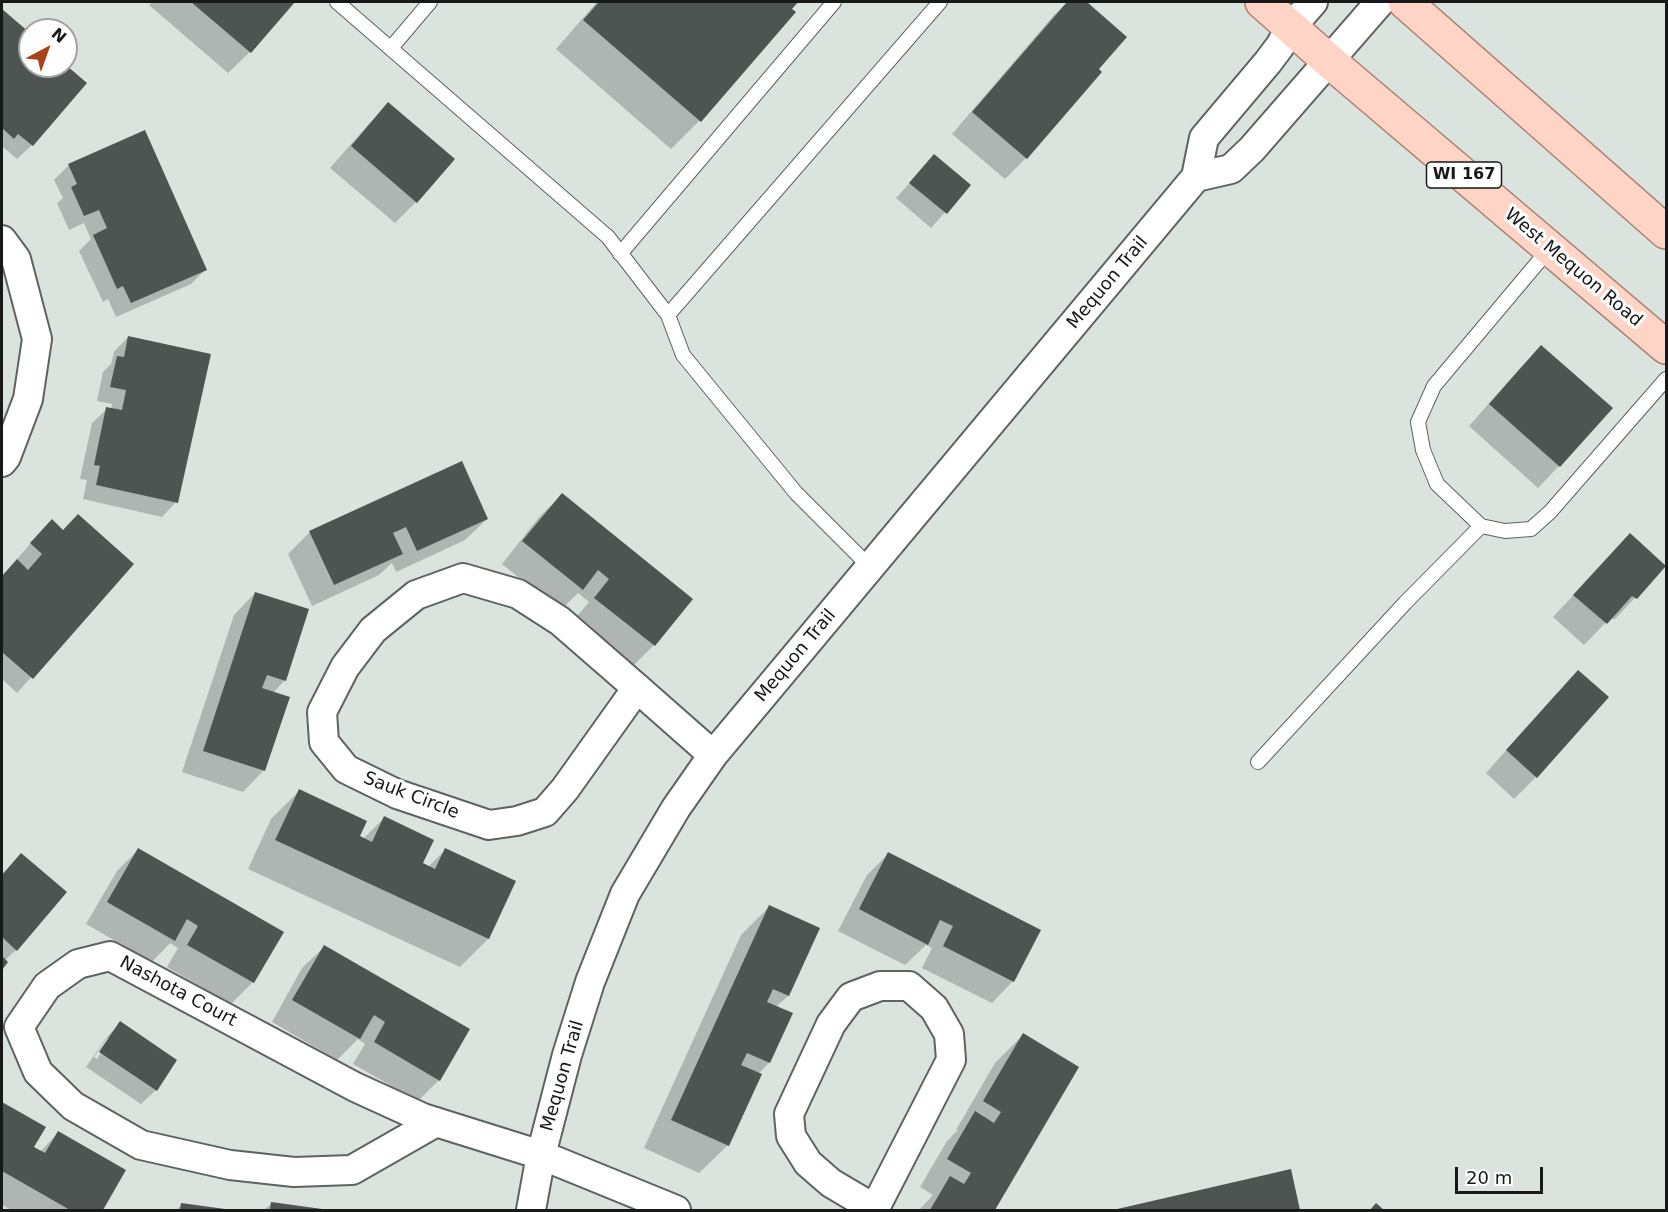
<!DOCTYPE html>
<style>
body{margin:0}
#map{position:relative;width:1668px;height:1212px;overflow:hidden;background:#dbe3df;font-family:"DejaVu Sans",sans-serif}
canvas{display:block}
.frame{position:absolute;inset:0;border:3px solid #161918;pointer-events:none}
.north{position:absolute;left:18px;top:18px;width:60px;height:60px;box-sizing:border-box;background:#fff;border:2px solid #a2a3a3;border-radius:50%;rotate:41deg;font-size:16px;font-weight:700;line-height:24px;text-align:center;color:#161918}
.north::after{content:'';display:block;margin:auto;width:21px;height:27px;background:#a84218;clip-path:polygon(50% 0,100% 100%,50% 72%,0 100%)}
.scale{position:absolute;left:1455px;top:1167px;width:88px;height:27px;box-sizing:border-box;border:3px solid #161918;border-top:0;padding-left:8px;font-size:18px;line-height:21px;white-space:nowrap;color:#161918;-webkit-text-stroke:4px #fff;paint-order:stroke}
</style>
<div id="map">
<canvas width="1668" height="1212"></canvas>
<div class="frame"></div>
<div class="north">N</div>
<div class="scale">20 m</div>
</div>
<script>
const ctx = document.querySelector('canvas').getContext('2d');
ctx.lineJoin = 'round';
function fillPath(path, color) {
  ctx.fillStyle = color;
  ctx.fill(path, 'evenodd');
}
function poly(rows) {
  const path = new Path2D();
  for (const r of rows) {
    path.moveTo(r[0], r[1]);
    for (let i = 2; i < r.length; i += 2) path.lineTo(r[i], r[i + 1]);
  }
  return path;
}
function trace(path, color, width, dash) {
  ctx.strokeStyle = color;
  ctx.lineWidth = width;
  ctx.lineCap = dash ? 'butt' : 'round';
  ctx.setLineDash(dash || []);
  ctx.stroke(path);
}
function label(font, color, halo, rows, align = 'center') {
  ctx.font = font + ' "DejaVu Sans",sans-serif';
  ctx.lineWidth = 6;
  ctx.setLineDash([]);
  ctx.textBaseline = 'middle';
  ctx.strokeStyle = halo;
  ctx.fillStyle = color;
  for (const [text, x, y, turn = 0] of rows) {
    ctx.save();
    ctx.translate(x, y);
    ctx.rotate((+turn || 0) * Math.PI / 180);
    ctx.textAlign = isNaN(turn) ? turn : align;
    if (halo) ctx.strokeText(text, 0, 0);
    ctx.fillText(text, 0, 0);
    ctx.restore();
  }
}
const shadow = poly([
 [153,2,293,2,250,52,228,73,149,5],
 [597,2,796,2,699,121,671,149,556,49],
 [1068,2,1084,2,1125,37,1026,158,1005,179,952,134,1054,15],
 [2,11,30,36,30,66,65,66,32,145,17,159,3,147,2,149],
 [388,104,416,202,395,223,330,168,367,126],
 [145,132,206,269,191,284,116,317,108,299,103,302,79,251,91,239,84,223,69,230,57,203,63,198,54,180,68,166],
 [934,156,969,185,931,228,896,198],
 [128,337,176,502,162,517,83,499,87,480,80,479,92,423,107,409,111,410,112,404,97,401,103,372,111,364,114,352],
 [1542,347,1559,466,1538,488,1469,426,1520,368],
 [562,495,691,599,654,645,632,667,574,620,589,602,578,593,560,611,502,564,540,516],
 [487,519,465,540,396,572,392,563,379,575,312,606,288,554,310,532],
 [62,532,132,564,17,693,2,679,2,576,18,560,17,559,37,536],
 [1609,557,1665,566,1614,620,1611,617,1584,645,1553,617],
 [255,593,285,680,273,693,264,770,243,792,182,772,234,615],
 [1557,693,1607,697,1536,777,1514,799,1486,773],
 [299,791,363,839,384,818,421,864,428,867,445,850,514,882,488,939,460,967,248,869,271,819],
 [138,850,282,932,253,982,231,1004,167,967,178,948,170,943,152,962,86,924,117,871],
 [888,854,1013,981,992,1003,922,968,932,948,926,945,905,965,838,931,867,875],
 [21,855,16,950,4,961,6,962,2,967,2,874],
 [770,906,818,929,788,996,776,1007,791,1014,769,1063,758,1074,728,1145,699,1173,644,1148,741,935],
 [324,947,439,1080,418,1101,353,1064,365,1044,358,1039,337,1060,272,1022,302,968],
 [120,1023,156,1090,141,1104,86,1067,106,1038],
 [107,1038,111,1038,97,1059,94,1057],
 [1023,1035,1077,1067,993,1210,919,1210,933,1195,920,1187,947,1141,958,1130,956,1130,995,1063],
 [2,1104,44,1127,32,1147,40,1152,58,1133,124,1171,102,1210,11,1210,2,1205],
 [1290,1171,1299,1210,1115,1210],
 [271,1204,321,1210,264,1210],
 [181,1205,224,1210,176,1210]
]);
const building = poly([
 [191,2,295,2,251,53],
 [599,2,798,2,792,9,796,12,701,122,583,20],
 [1067,2,1087,2,1127,37,1099,69,1102,72,1027,159,972,112],
 [2,9,30,33,30,66,66,66,66,65,87,83,33,146,18,134,14,139,2,128],
 [388,102,455,159,417,203,351,146],
 [145,130,207,270,131,303,123,286,117,289,93,235,107,228,99,210,84,216,71,187,77,184,68,164],
 [934,154,971,185,947,214,909,183],
 [128,336,211,354,178,503,96,485,100,466,94,465,106,407,122,410,126,390,110,387,117,356,124,357],
 [1541,345,1613,408,1560,467,1489,404],
 [462,461,488,519,417,551,406,527,393,533,403,554,334,585,309,531],
 [562,493,693,599,655,646,594,598,609,579,598,570,583,590,522,541],
 [78,514,134,564,33,679,2,652,2,576,17,559,28,570,42,554,30,543,52,519,63,530],
 [1630,533,1666,566,1637,599,1632,596,1607,624,1573,595],
 [255,592,309,609,286,681,267,675,262,688,290,697,265,771,203,751],
 [1578,670,1609,697,1537,778,1506,750],
 [299,789,367,821,360,836,372,842,384,816,434,840,423,863,435,869,445,848,516,881,489,939,275,840],
 [138,848,284,932,254,983,187,945,198,926,187,919,175,941,107,902],
 [888,852,1041,930,1014,982,943,946,953,926,940,920,928,945,859,909],
 [21,853,67,892,17,951,2,937,2,875],
 [769,905,820,928,789,996,773,989,767,1002,793,1013,770,1063,747,1053,741,1065,762,1074,729,1146,671,1120],
 [324,945,470,1029,440,1081,374,1042,385,1022,374,1015,360,1039,292,1000],
 [2,956,8,962,2,970],
 [120,1021,177,1060,157,1091,99,1052],
 [1023,1033,1079,1067,995,1210,930,1210,950,1176,964,1184,971,1173,947,1159,975,1111,994,1123,1001,1112,983,1101],
 [2,1102,46,1127,34,1147,45,1153,58,1131,126,1170,103,1210,70,1210,2,1171],
 [1291,1169,1300,1210,1113,1210],
 [271,1202,322,1209,322,1210,270,1210],
 [181,1203,225,1209,225,1210,180,1210],
 [1376,1203,1384,1210,1370,1210]
]);
const service = poly([
 [337,2,608,237,668,315],
 [391,48,430,2],
 [620,254,834,2],
 [1481,526,1437,484,1423,450,1418,422,1434,386,1550,248],
 [871,568,796,493,683,355,668,315,940,2],
 [1258,762,1405,603,1481,526,1505,531,1531,529,1550,512,1666,379]
]);
const minor = poly([
 [1196,177,1231,169,1252,149,1380,2],
 [2,240,16,259,37,339,28,399,6,457,2,462],
 [637,688,565,789,545,812,517,821,489,825,397,794,346,769,324,742,322,712,345,667,373,630,416,595,463,578,518,594,560,621,637,688,713,755],
 [436,1122,352,1170,294,1172,230,1165,141,1145,73,1106,38,1072,19,1027,47,986,78,964,110,956,355,1087,423,1118,541,1155,676,1210],
 [531,1210,541,1155,567,1055,590,982,625,894,676,808,713,755,1196,177,1204,138,1268,62,1280,46,1291,27,1313,2],
 [874,1210,951,1060,949,1034,934,1008,909,986,880,986,851,997,831,1024,789,1114,791,1136,808,1163,831,1183,875,1209]
]);
const primary = poly([
 [1262,2,1328,60,1666,347],
 [1405,2,1666,232]
]);
const shields = [
 [1464,175,75]
];
const shieldNames = [
 ["WI 167",1464,175]
];
const streetNames = [
 ["West Mequon Road",1573,268,40],
 ["Mequon Trail",1108,283,-50],
 ["Mequon Trail",796,656,-50],
 ["Sauk Circle",411,796,21],
 ["Nashota Court",178,992,28],
 ["Mequon Trail",563,1076,-74]
];
fillPath(shadow, '#0003');
fillPath(building, '#4d5451');
trace(service, '#5c6360', 16);
trace(minor, '#5c6360', 32);
trace(primary, '#ac8070', 36);
trace(service, '#fff', 14);
trace(minor, '#fff', 28);
trace(primary, '#fdd4c6', 33);
for (const [x, y, w] of shields) {
  const box = new Path2D();
  box.roundRect(x - w / 2, y - 13, w, 26, 4.5);
  ctx.fillStyle = '#fff';
  ctx.fill(box);
  trace(box, '#161918', 1.5);
}
label('bold 16px', '#161918', null, shieldNames);
label('18px', '#161918', '#fff', streetNames);
</script>
